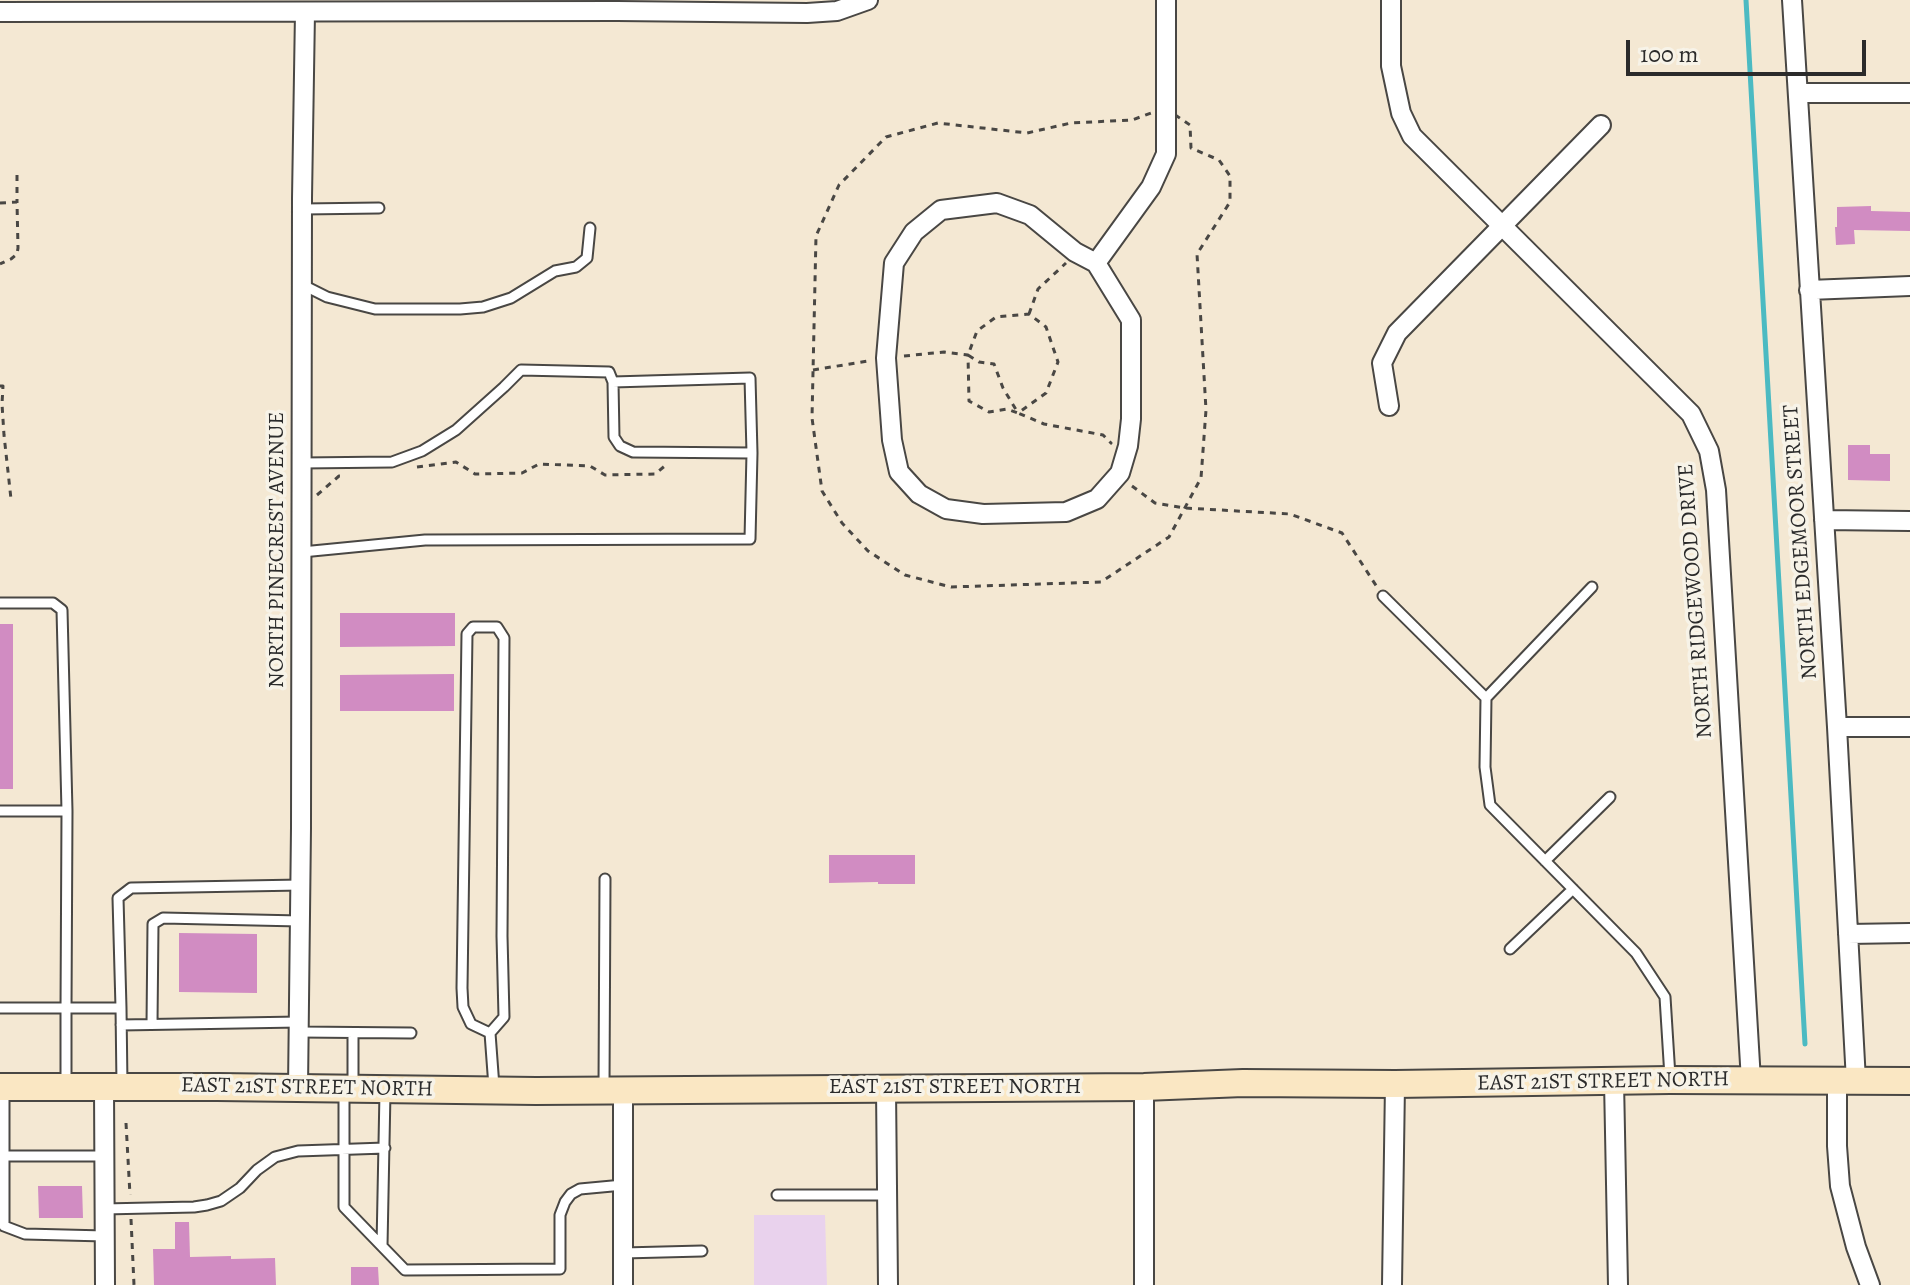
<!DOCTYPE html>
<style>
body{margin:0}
#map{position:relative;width:1910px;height:1285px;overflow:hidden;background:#f4e8d3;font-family:Alegreya,serif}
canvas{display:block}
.scale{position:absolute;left:1626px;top:40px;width:240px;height:36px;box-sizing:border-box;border:4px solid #2b2b2b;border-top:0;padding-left:10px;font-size:24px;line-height:28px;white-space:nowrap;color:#2b2b2b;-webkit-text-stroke:6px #f7f3e8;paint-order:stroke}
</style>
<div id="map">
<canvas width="1910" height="1285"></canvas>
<div class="scale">100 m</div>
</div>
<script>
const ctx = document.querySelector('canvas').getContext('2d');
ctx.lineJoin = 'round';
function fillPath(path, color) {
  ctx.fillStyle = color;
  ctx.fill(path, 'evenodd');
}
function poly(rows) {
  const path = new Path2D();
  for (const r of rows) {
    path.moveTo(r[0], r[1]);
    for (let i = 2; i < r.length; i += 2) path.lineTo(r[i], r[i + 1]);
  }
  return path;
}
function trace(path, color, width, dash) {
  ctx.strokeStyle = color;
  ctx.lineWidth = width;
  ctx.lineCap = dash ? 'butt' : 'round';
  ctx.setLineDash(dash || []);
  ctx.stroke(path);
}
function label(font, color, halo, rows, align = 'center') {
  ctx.font = font + ' Alegreya,serif';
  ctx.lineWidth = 7;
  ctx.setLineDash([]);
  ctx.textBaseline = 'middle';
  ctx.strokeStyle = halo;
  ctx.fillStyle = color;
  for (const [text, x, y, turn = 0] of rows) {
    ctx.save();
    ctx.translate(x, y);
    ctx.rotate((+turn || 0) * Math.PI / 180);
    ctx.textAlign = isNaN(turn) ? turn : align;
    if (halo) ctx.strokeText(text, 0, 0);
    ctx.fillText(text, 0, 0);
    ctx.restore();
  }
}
const built = poly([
 [754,1215,825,1215,827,1285,754,1285]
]);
const stream = poly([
 [1746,0,1805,1044]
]);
const building = poly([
 [1871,206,1871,211,1910,212,1910,231,1854,230,1855,244,1836,245,1835,227,1837,227,1837,207],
 [1848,445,1870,445,1870,454,1890,454,1890,481,1848,480],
 [340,613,455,613,455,646,340,647],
 [0,624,13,624,13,789,0,789],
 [454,674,454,711,340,711,340,675],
 [829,855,915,855,915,884,878,884,878,882,829,883],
 [179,933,257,934,257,993,179,992],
 [38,1186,82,1186,83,1218,39,1218],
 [175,1222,189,1222,190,1257,231,1256,231,1259,275,1258,276,1285,154,1285,153,1249,175,1249],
 [351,1267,378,1267,379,1285,351,1285]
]);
const path = poly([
 [1165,108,1190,125,1191,148,1219,160,1230,176,1230,202,1197,254,1206,410,1201,478,1169,537,1101,582,951,587,905,575,868,551,842,523,822,491,812,418,816,236,839,185,886,137,938,123,1027,133,1071,123,1132,120,1165,108],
 [17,175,17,202],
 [0,203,17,202,18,248,17,254,11,259,0,264],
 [1029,314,1038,289,1066,263],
 [904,356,944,352,968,355,969,401,989,412,1007,409,1018,413,1046,393,1058,362,1046,327,1029,314,996,317,977,331,968,355,979,362,994,364,1003,388,1018,413,1044,424,1103,435,1111,443,1110,444],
 [813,370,868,361],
 [0,386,3,386,2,404,4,435,11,499],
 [417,467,456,462,475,474,522,473,539,464,590,466,605,475,655,474,666,465],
 [1132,486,1155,503,1185,508,1290,514,1342,533,1377,587],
 [317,495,339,476,342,476],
 [126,1123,130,1195],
 [131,1219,134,1285]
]);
const lane = poly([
 [303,209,379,208],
 [303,285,327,297,375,309,460,309,483,307,511,298,555,271,576,267,587,258,590,228],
 [613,382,750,378,752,453],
 [302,552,425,540,750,539,752,453,633,452,620,446,614,437,613,382,609,372,521,370,504,387,456,430,422,451,392,462,302,463],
 [1383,596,1486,698,1485,767,1490,805,1636,953,1665,997,1670,1077],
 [0,603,53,603,62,610,67,811,0,811],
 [1486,698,1592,587],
 [67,811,66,1008,121,1008,122,1085],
 [1545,861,1610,797],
 [1510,949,1573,889],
 [0,1008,66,1008,66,1083],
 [121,1008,118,898,131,888,301,885],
 [152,1024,153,924,163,918,300,921],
 [121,1025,299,1022],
 [299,1032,411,1033],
 [353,1033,353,1085],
 [490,1033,504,1017,502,936,504,638,497,627,473,627,467,634,462,988,463,1007,471,1024,490,1033,494,1087],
 [604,1087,605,879],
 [4,1090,4,1226,25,1234,105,1236],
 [344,1090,344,1207,405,1270,560,1269,560,1215,565,1202,571,1194,580,1189,623,1185],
 [4,1156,104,1156],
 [777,1195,887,1195],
 [104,1209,194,1207,207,1205,221,1201,240,1188,257,1170,275,1157,298,1151,385,1148],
 [382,1246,385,1092],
 [623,1253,702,1251]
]);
const street = poly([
 [1391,0,1391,66,1401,113,1412,136,1691,414,1709,451,1716,490,1751,1081],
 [1792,0,1837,727,1856,1081],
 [0,12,617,11,807,13,837,11,868,0],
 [1798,93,1910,93],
 [1096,263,1131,320,1131,419,1128,446,1120,473,1097,499,1066,512,983,514,946,509,919,494,899,472,892,440,886,358,894,263,914,232,941,210,997,203,1030,215,1075,252,1096,263,1151,187,1166,154,1166,0],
 [1809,290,1910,286],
 [1389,406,1382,363,1397,333,1601,125],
 [1824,520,1910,521],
 [1837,727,1910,727],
 [1848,934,1910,933],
 [1614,1081,1618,1285],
 [1837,1081,1837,1146,1840,1186,1856,1247,1870,1285],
 [104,1087,105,1285],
 [298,1088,301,828,302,198,305,12],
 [886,1089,888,1285],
 [623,1090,623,1285],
 [1144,1285,1144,1087],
 [1392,1285,1395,1084]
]);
const secondary = poly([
 [0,1087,217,1087,536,1091,1144,1087,1243,1083,1395,1084,1670,1080,1910,1081]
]);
const streetNames = [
 ["NORTH EDGEMOOR STREET",1801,542,-94],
 ["NORTH PINECREST AVENUE",278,550,-90],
 ["NORTH RIDGEWOOD DRIVE",1696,601,-94],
 ["EAST 21ST STREET NORTH",1603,1082,-1],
 ["EAST 21ST STREET NORTH",307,1088,1],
 ["EAST 21ST STREET NORTH",955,1088]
];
fillPath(built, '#e9d2ed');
trace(stream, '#4bbac2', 5);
fillPath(building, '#d18cc2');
trace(lane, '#494744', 13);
trace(street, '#494744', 22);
trace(secondary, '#494744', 30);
trace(path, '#494744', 3, [6, 6]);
trace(lane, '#fff', 9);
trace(street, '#fff', 18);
trace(secondary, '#fae7c3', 26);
label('22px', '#2b2b2b', '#f7f3e8', streetNames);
</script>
